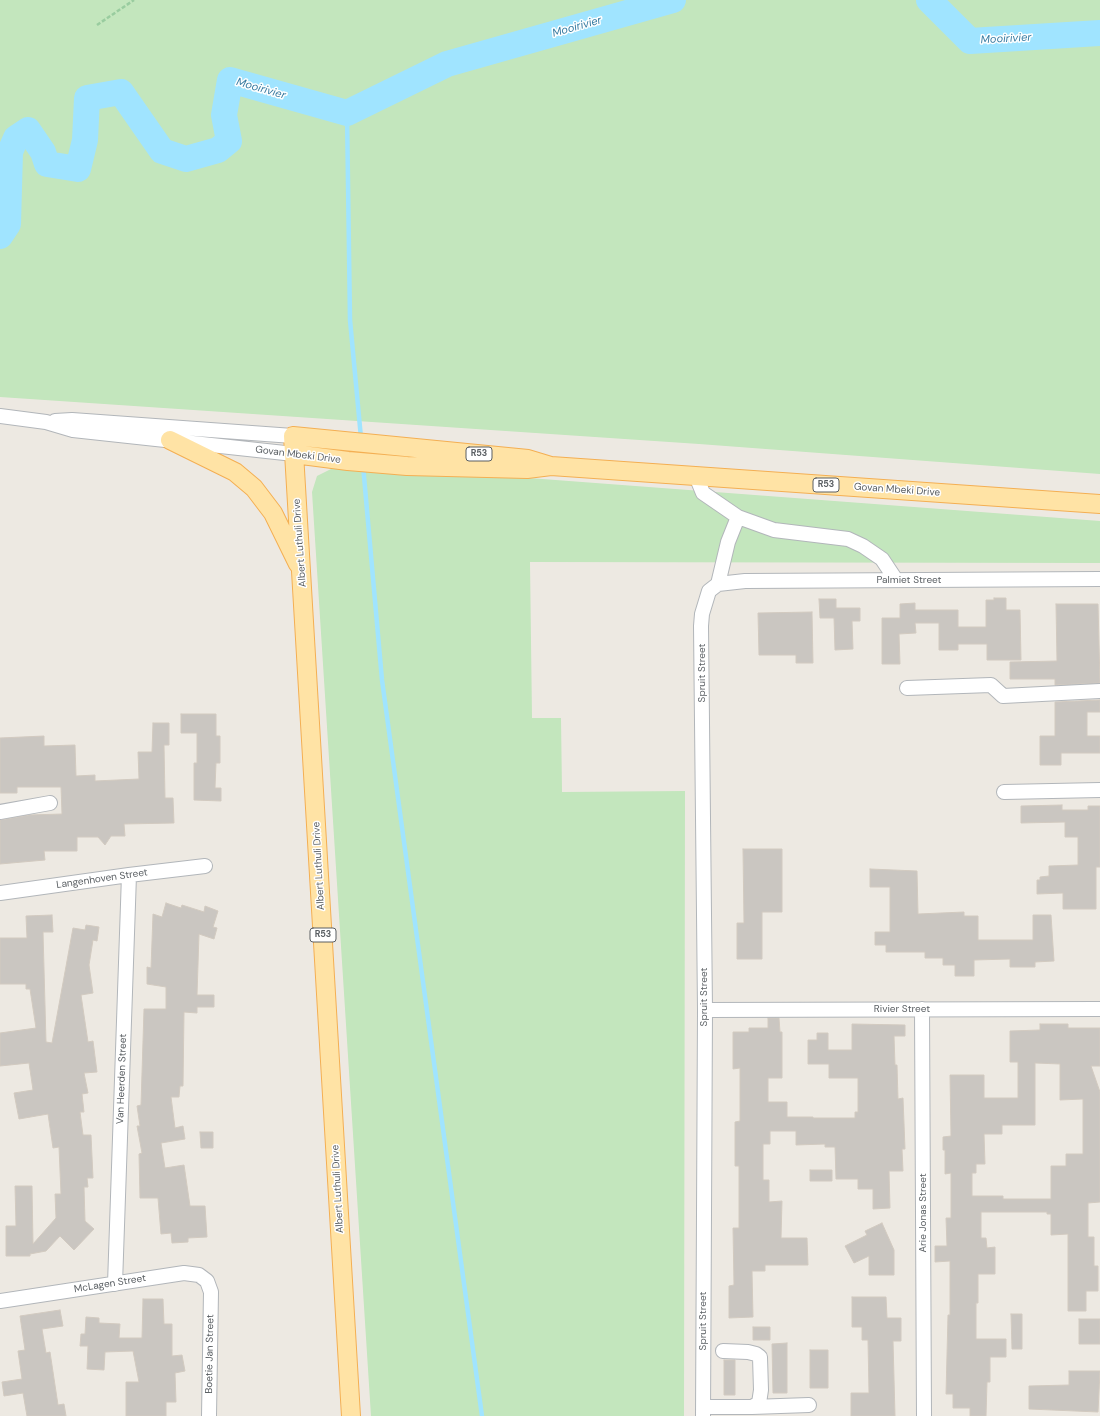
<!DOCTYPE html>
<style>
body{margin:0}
canvas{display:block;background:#ede9e2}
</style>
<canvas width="1100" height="1416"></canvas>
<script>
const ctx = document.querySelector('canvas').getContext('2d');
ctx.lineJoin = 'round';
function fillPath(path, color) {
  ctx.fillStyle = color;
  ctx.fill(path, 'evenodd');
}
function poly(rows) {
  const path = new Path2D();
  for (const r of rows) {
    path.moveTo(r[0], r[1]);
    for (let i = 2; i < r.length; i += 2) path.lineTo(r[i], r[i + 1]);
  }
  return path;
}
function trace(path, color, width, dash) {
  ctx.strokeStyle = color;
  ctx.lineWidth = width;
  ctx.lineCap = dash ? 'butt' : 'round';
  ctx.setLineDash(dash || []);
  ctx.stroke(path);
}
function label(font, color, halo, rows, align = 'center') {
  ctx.font = font + ' "DM Sans",sans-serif';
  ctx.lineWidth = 3;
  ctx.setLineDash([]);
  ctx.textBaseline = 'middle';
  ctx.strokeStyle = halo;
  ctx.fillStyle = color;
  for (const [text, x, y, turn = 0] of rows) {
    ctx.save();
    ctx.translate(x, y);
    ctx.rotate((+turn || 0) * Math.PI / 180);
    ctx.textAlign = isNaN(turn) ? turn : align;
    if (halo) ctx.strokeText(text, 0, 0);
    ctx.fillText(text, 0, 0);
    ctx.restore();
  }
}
const green = poly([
 [0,0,1100,0,1100,474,699,444,0,397],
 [333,468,476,474,1100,521,1100,563,530,562,532,718,561,718,562,792,685,791,684,1416,371,1416,312,492,317,476]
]);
const stream = poly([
 [347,113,350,320,361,438],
 [363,465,382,680,482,1416]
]);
const river = poly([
 [929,0,970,41,1100,33],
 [0,236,8,224,10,152,16,138,28,130,43,152,47,164,78,169,85,140,87,98,121,92,162,151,186,159,218,150,229,141,224,115,230,80,347,113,447,64,673,0]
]);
const building = poly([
 [994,598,1006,598,1006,610,1020,610,1021,660,987,660,987,644,958,644,958,650,939,650,939,623,915,623,916,633,899,634,900,664,882,664,882,618,900,618,900,604,915,603,915,610,958,610,958,627,986,627,986,600,994,600,994,598],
 [819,599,836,599,836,608,860,608,860,621,852,621,853,649,835,650,834,618,820,618,819,599],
 [1056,604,1098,604,1100,683,1055,685,1055,679,1010,679,1010,662,1057,661,1056,604],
 [812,612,813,663,796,663,796,655,759,655,758,613,812,612],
 [1100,700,1100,712,1087,712,1087,736,1100,736,1100,753,1061,753,1061,765,1040,765,1040,736,1055,736,1055,702,1100,700],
 [181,714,216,714,216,736,220,736,220,763,216,763,215,788,221,788,221,801,194,800,194,763,197,763,197,733,181,733,181,714],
 [153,723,169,723,169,745,164,745,165,798,173,798,174,823,124,824,125,836,111,836,105,845,98,837,77,837,77,851,44,851,45,860,0,864,0,820,29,815,62,814,61,787,17,787,17,793,0,793,0,738,44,736,44,746,75,745,76,776,95,775,95,781,139,779,138,752,152,752,153,723],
 [1062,805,1062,810,1088,810,1088,806,1100,806,1100,867,1096,867,1096,909,1063,909,1063,893,1037,894,1037,880,1040,880,1040,877,1049,876,1049,866,1078,865,1078,837,1065,837,1065,822,1021,823,1021,806,1062,805],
 [743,849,782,849,782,912,762,912,762,959,737,959,737,923,744,923,743,849],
 [870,869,917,871,918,914,964,912,964,916,978,916,978,940,1033,940,1033,915,1051,915,1054,961,1035,962,1035,967,1010,967,1010,959,974,960,974,976,955,976,955,965,943,965,943,958,925,958,925,952,886,952,886,945,875,945,875,932,890,932,890,887,870,887,870,869],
 [166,903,181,908,182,905,204,912,205,906,218,911,213,927,217,928,214,939,199,934,197,995,214,995,214,1007,197,1007,197,1013,184,1012,183,1086,180,1086,179,1097,171,1097,175,1128,183,1126,185,1139,161,1143,165,1168,184,1165,190,1206,205,1206,207,1237,188,1238,188,1242,172,1243,171,1233,161,1234,158,1198,140,1198,139,1154,142,1153,137,1126,140,1126,137,1106,141,1105,144,1009,166,1009,166,987,147,984,147,967,151,968,153,914,162,917,166,903],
 [52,915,53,932,43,932,46,1042,52,1043,73,928,85,930,86,925,99,927,97,941,93,940,89,965,93,993,81,995,88,1042,93,1041,97,1072,84,1073,88,1093,82,1094,84,1112,80,1112,83,1135,91,1135,93,1178,87,1178,88,1187,84,1187,85,1221,94,1229,74,1250,60,1236,46,1251,30,1254,30,1256,6,1256,6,1226,16,1226,15,1186,32,1186,33,1244,56,1218,55,1194,61,1194,59,1147,53,1148,48,1114,19,1119,14,1093,33,1090,29,1063,0,1066,0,1033,36,1028,30,989,26,989,26,984,0,984,0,938,27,938,26,916,52,915],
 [768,1018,779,1018,780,1032,782,1032,782,1078,768,1078,768,1102,787,1102,787,1117,813,1117,813,1118,855,1118,855,1112,858,1112,858,1078,829,1078,829,1064,808,1064,808,1040,817,1040,817,1033,828,1033,828,1050,852,1050,852,1024,905,1025,905,1036,894,1036,895,1065,897,1065,898,1099,903,1098,905,1149,902,1149,903,1171,889,1171,890,1208,873,1209,873,1189,858,1189,858,1179,836,1179,835,1147,825,1147,825,1144,796,1145,796,1131,770,1131,770,1144,763,1144,763,1180,769,1180,769,1202,782,1201,781,1238,807,1238,808,1265,765,1265,765,1271,752,1271,753,1317,729,1318,729,1286,734,1285,733,1228,739,1228,739,1166,735,1166,735,1122,740,1121,740,1068,733,1069,733,1032,749,1032,749,1028,768,1028,768,1018],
 [1040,1024,1068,1024,1068,1028,1100,1028,1100,1066,1091,1066,1100,1092,1100,1202,1088,1203,1088,1237,1094,1237,1094,1266,1098,1266,1098,1291,1086,1291,1086,1311,1068,1311,1068,1234,1051,1235,1051,1214,1047,1214,1047,1212,981,1212,981,1238,986,1238,987,1248,995,1247,995,1274,978,1274,978,1303,976,1303,976,1339,1006,1339,1006,1357,990,1357,990,1382,987,1382,986,1416,970,1416,970,1408,953,1408,953,1394,946,1394,948,1315,950,1315,950,1261,935,1262,935,1246,947,1246,946,1218,951,1218,951,1173,945,1174,945,1150,943,1150,943,1137,951,1136,950,1075,984,1075,984,1098,1018,1098,1018,1062,1010,1062,1010,1031,1040,1030,1040,1024],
 [1035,1063,1060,1064,1060,1100,1083,1099,1083,1154,1066,1154,1066,1166,1051,1166,1051,1199,1003,1199,1003,1196,972,1196,972,1173,976,1173,976,1164,985,1164,984,1134,1002,1134,1002,1125,1035,1125,1035,1063],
 [200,1132,213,1132,213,1148,201,1148,200,1132],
 [810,1170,832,1170,832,1181,810,1181,810,1170],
 [882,1223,894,1250,894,1275,869,1275,869,1256,854,1263,845,1246,867,1235,865,1231,882,1223],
 [852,1297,886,1297,887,1318,901,1318,901,1341,893,1341,895,1416,851,1416,851,1393,869,1393,868,1340,862,1340,862,1327,852,1327,852,1297],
 [143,1299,163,1299,164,1324,172,1324,172,1356,182,1355,185,1371,175,1373,176,1402,166,1402,166,1416,126,1416,126,1382,139,1382,133,1351,105,1352,104,1370,87,1369,88,1346,80,1346,81,1334,85,1334,86,1317,99,1318,99,1323,120,1324,119,1338,142,1338,143,1299],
 [60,1310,63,1326,42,1329,46,1353,50,1352,58,1405,64,1404,66,1416,27,1416,23,1393,4,1396,2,1382,22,1379,18,1351,25,1350,20,1316,60,1310],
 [1011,1314,1022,1314,1022,1349,1012,1349,1011,1314],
 [1079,1319,1100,1319,1100,1344,1079,1344,1079,1319],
 [753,1327,770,1327,770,1340,753,1340,753,1327],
 [787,1343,787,1393,773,1393,772,1344,787,1343],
 [810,1350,828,1350,828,1388,810,1388,810,1350],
 [724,1360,735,1360,735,1395,724,1395,724,1360],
 [1069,1371,1100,1371,1098,1412,1029,1409,1029,1386,1069,1385,1069,1371]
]);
const path = poly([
 [97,25,134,0]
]);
const minor = poly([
 [0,416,46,422,73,430,294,454],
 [55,421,72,420,293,436],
 [696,476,703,493,738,517,774,530,848,539,863,546,882,559,896,580],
 [718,584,728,542,738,517],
 [907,688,991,685,1003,696,1100,691],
 [1004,792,1100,790],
 [0,812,50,803],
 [0,893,129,875,205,866],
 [922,1009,924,1416],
 [705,1010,1100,1009],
 [115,1284,129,875],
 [0,1301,184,1273,199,1275,207,1281,211,1292,209,1416],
 [703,1407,752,1407,759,1403,761,1390,760,1357,756,1354,748,1352,723,1351],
 [752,1407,809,1405],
 [703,1416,705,1010,701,626,702,614,709,591,718,584,745,581,1100,579]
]);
const major = poly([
 [170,440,235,472,254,488,273,513,298,564],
 [294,454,348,461,407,466,527,469,551,466,1100,504],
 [351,1416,293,436,528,459,551,466]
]);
const shields = [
 [479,454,26],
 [826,485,26],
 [323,935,26]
];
const shieldNames = [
 ["R53",479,454],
 ["R53",826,485],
 ["R53",323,935]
];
const streetNames = [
 ["Govan Mbeki Drive",298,455,7],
 ["Govan Mbeki Drive",897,490,4],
 ["Albert Luthuli Drive",300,543,-94],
 ["Palmiet Street",909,580],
 ["Spruit Street",702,673,-90],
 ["Albert Luthuli Drive",319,866,-93],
 ["Langenhoven Street",102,879,-8],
 ["Spruit Street",704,997,-90],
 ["Rivier Street",902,1009],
 ["Van Heerden Street",122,1079,-88],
 ["Albert Luthuli Drive",338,1189,-93],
 ["Arie Jonas Street",923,1213,-90],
 ["McLagen Street",110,1284,-9],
 ["Spruit Street",703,1321,-90],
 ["Boetie Jan Street",210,1354,-89]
];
const waterNames = [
 ["Mooirivier",577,27,-16],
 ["Mooirivier",1006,39,-3],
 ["Mooirivier",261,89,16]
];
fillPath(green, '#c3e6bd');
trace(stream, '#a0e4ff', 4.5);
trace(river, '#a0e4ff', 26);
fillPath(building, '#cac6c1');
trace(building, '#d2cac0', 1);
trace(minor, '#b2b6ba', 16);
trace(major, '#f4af53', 20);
trace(path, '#99cc9f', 2.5, [4, 2]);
trace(minor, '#fff', 14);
trace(major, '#ffe3a5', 18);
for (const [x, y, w] of shields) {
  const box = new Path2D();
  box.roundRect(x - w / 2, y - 7, w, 14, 3);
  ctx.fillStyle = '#fff';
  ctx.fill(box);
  trace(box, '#5a5f63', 1);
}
label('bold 9px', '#5a5f63', null, shieldNames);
label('10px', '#5a5f63', '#fff', streetNames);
label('italic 11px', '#377ba1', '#fff', waterNames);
</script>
